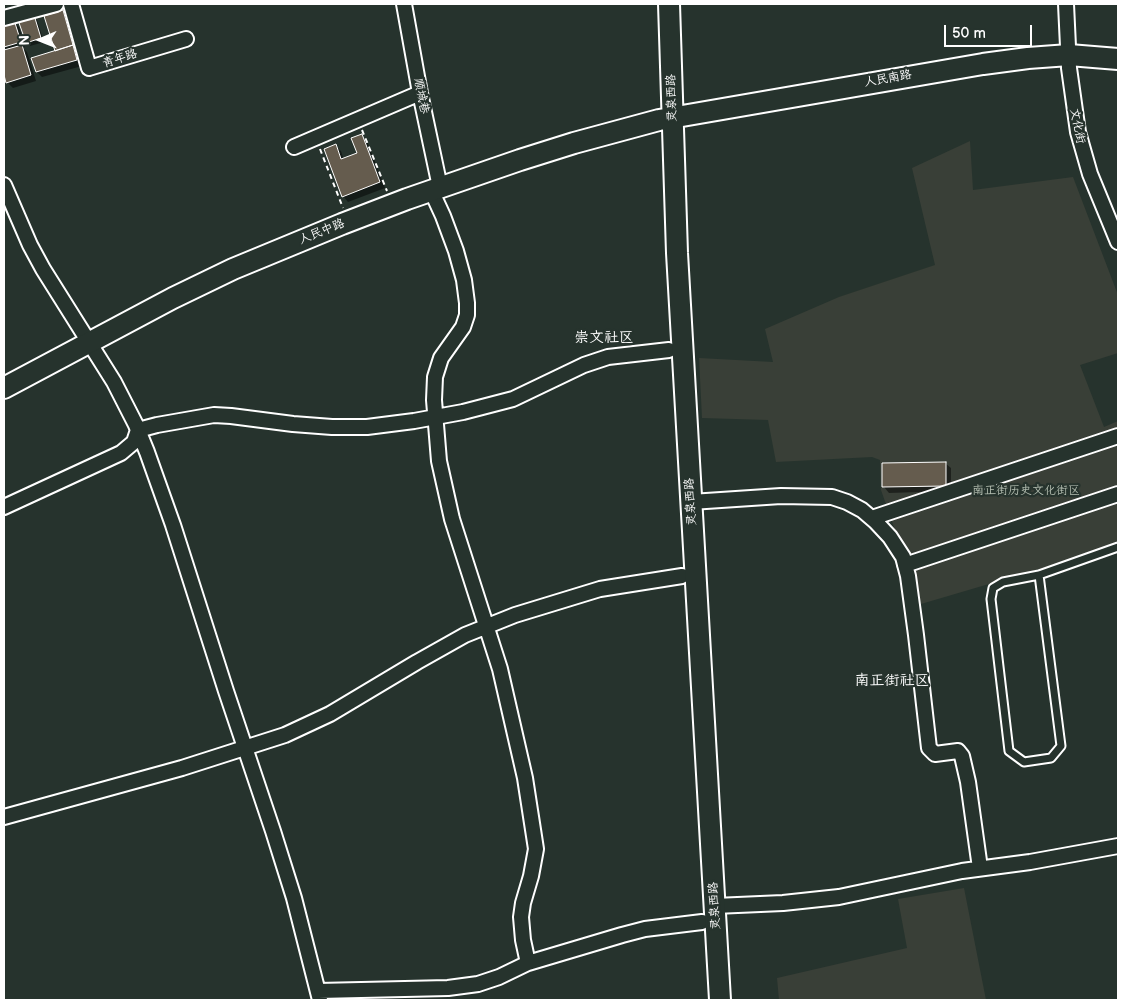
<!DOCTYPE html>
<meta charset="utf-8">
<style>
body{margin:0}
#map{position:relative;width:1122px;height:1004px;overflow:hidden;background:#26332d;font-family:"Balsamiq Sans",sans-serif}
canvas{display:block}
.frame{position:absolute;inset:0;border:5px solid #fff;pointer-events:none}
.north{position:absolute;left:15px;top:15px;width:50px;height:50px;-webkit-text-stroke:4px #26332d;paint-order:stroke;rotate:269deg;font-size:14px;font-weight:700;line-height:20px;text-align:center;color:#fff}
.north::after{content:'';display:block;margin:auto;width:18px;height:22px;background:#fff;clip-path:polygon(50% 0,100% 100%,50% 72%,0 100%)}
.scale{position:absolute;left:944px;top:25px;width:88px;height:22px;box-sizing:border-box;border:2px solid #fff;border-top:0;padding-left:6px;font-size:15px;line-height:18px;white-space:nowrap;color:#fff;-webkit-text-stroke:4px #26332d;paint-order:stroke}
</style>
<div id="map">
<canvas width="1122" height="1004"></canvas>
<div class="frame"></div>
<div class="north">N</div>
<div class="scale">50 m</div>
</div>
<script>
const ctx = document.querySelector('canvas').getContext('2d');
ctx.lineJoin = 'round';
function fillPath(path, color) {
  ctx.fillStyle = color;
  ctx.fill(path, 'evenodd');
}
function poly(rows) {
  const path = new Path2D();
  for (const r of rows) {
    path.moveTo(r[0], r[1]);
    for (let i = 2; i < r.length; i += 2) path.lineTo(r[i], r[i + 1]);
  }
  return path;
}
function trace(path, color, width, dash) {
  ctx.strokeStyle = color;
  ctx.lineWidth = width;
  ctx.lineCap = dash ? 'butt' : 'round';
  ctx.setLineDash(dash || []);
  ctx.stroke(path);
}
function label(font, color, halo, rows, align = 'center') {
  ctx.font = font + ' "Balsamiq Sans","LXGW WenKai TC",sans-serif';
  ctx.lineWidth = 4.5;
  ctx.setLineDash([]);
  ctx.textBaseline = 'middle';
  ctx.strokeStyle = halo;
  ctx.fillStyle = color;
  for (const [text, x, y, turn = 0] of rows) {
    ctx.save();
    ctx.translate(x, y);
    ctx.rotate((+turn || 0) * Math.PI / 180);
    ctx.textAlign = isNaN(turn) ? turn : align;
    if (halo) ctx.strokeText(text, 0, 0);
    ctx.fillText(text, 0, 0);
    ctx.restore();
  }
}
const built = poly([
 [970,141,973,190,1073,177,1118,295,1118,353,1080,365,1104,427,1118,421,1118,543,1050,566,921,604,881,490,880,460,872,457,776,462,768,420,702,418,699,358,773,362,765,329,839,297,935,265,912,168],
 [964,888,986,1000,779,1000,777,978,907,948,898,899]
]);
const shadow = poly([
 [62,12,68,17,82,66,42,77,37,72,33,59,56,52],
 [33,16,37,20,44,42,30,46,27,43],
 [13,22,19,27,25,47,23,48,27,52,36,81,13,88,8,83,4,71,4,25],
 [362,136,367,141,385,188,348,202,343,196,335,146,341,151,344,160,359,154],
 [945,463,951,468,951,491,889,493,884,487]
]);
const building = poly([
 [63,10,73,45,55,51,44,16,63,10],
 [34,15,41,38,26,43,18,20,34,15],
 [14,20,21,42,4,47,4,24,14,20],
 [22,45,31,75,6,83,4,75,4,50,22,45],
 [73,45,77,60,36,72,31,58,73,45],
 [362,134,380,182,342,197,324,149,336,144,341,159,357,153,351,138,362,134],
 [946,462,946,486,882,487,882,463,946,462]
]);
const path = poly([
 [362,130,387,191],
 [320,149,343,208]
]);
const lane = poly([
 [1039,575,1061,746,1051,758,1024,762,1009,751,991,599,993,588,1003,582,1039,575,1118,547]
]);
const street = poly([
 [71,4,89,68,186,39],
 [404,4,420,93,440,187],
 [1066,4,1069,68,1078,132,1090,174,1118,242],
 [4,18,56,4],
 [294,147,420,93],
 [4,185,30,245,43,269,114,382,136,425,147,452,173,525,226,691,273,831,294,898,320,1000],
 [431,190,443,216,456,251,464,280,467,303,467,315,463,327,441,358,435,377,434,400,439,461,452,519,500,669,525,778,536,849,531,876,523,903,521,917,523,940,528,963],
 [691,502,781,496,832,497,847,502,862,510,876,522,890,537,903,557,908,576,916,635,929,748,935,754,958,751,962,756,968,782,980,868],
 [4,507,121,453,134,442,138,430,157,425,214,415,231,416,293,424,332,427,367,427,414,421,463,412,513,399,584,365,608,357,669,350],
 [872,518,1118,436],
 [905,565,1118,494],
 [4,817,182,768,285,735,330,714,417,662,465,635,515,615,600,589,682,576],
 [715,906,783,903,839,897,962,871,1030,862,1118,846],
 [318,991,448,988,478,984,499,977,528,963,622,935,645,929,702,922]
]);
const secondary = poly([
 [669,4,677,253,720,1000],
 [4,388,173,298,233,269,342,224,407,199,520,160,574,143,659,120,983,64,1028,58,1069,55,1118,59]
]);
const streetNames = [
 ["青年路",120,59,-17],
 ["人民南路",888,79,-10],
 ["顺城巷",421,96,79],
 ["灵泉西路",672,98,-91],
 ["文化街",1077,126,79],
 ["人民中路",322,232,-22],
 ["灵泉西路",691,502,-93],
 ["灵泉西路",715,906,-93]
];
const parkNames = [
 ["南正街历史文化街区",1026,491]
];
const quarterNames = [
 ["崇文社区",604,338],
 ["南正街社区",892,681]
];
fillPath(built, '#393f37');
fillPath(shadow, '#0007');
fillPath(building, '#655c4e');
trace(building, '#fff', 1);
trace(lane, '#fff', 11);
trace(street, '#fff', 18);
trace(secondary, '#fff', 24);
trace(path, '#fff', 2, [5, 4]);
trace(lane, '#26332d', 7);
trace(street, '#26332d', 14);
trace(secondary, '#26332d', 20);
label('12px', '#fff', '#26332d', streetNames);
label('12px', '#b5bfb2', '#26332d', parkNames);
label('15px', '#fff', '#26332d', quarterNames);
</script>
